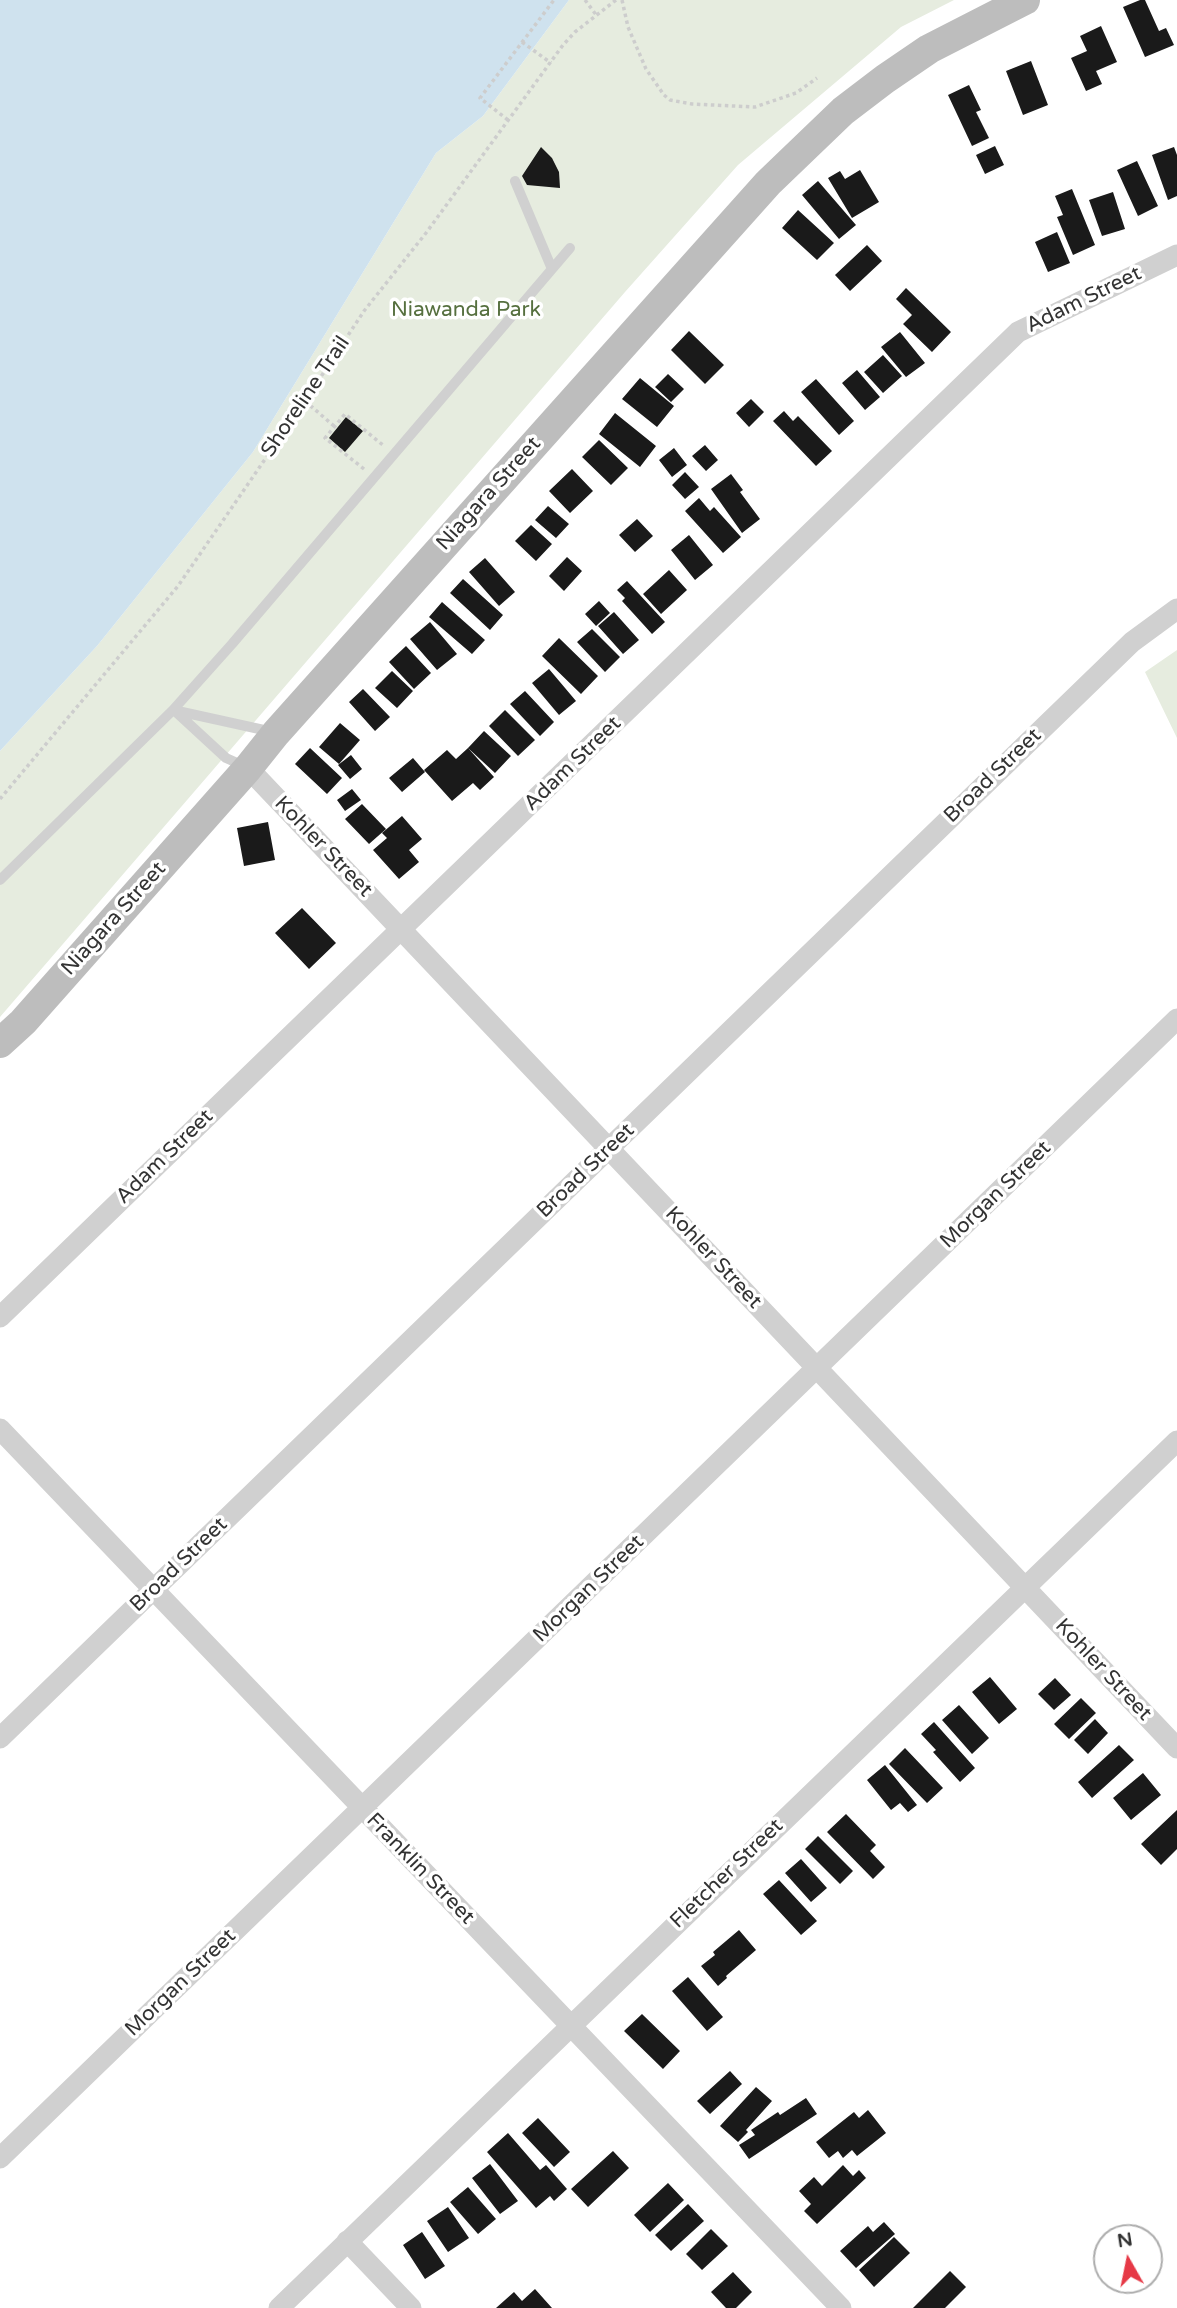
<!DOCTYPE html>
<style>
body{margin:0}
#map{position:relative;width:1177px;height:2308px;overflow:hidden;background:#fff;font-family:"Varela Round",sans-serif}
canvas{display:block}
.north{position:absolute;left:1093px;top:2224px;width:70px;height:70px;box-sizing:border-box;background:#fff;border:2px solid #adadad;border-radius:50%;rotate:351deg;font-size:19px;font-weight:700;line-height:28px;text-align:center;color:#333}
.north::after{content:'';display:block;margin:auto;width:24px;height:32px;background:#e63946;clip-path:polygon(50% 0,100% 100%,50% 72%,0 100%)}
</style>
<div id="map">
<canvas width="1177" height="2308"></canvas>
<div class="north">N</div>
</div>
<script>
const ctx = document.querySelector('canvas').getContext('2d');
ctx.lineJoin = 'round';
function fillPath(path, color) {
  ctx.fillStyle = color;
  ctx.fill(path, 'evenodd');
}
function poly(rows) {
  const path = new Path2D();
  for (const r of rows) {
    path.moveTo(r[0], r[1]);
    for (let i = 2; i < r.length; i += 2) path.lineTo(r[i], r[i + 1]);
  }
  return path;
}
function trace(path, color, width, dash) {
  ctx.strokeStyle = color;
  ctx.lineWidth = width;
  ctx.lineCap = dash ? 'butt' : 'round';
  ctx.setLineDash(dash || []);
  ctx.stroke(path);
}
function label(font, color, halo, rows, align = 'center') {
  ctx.font = font + ' "Varela Round",sans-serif';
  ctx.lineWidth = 7;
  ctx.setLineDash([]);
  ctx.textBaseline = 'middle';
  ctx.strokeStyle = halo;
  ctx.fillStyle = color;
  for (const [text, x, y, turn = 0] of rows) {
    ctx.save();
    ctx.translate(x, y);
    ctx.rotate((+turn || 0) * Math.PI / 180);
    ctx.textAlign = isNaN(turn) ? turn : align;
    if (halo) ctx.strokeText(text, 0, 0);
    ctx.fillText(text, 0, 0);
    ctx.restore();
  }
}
const green = poly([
 [569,0,954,0,901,27,738,165,625,292,0,1017,0,751,97,646,253,452,436,153,483,116],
 [1177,650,1177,738,1145,672]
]);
const water = poly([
 [0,0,569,0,483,116,436,153,253,452,97,646,0,751]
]);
const building = poly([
 [1140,0,1145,0,1159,31,1166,28,1174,45,1145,57,1123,7],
 [1101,26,1117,62,1096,71,1102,84,1086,91,1071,58,1087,51,1080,36],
 [1031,61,1048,105,1023,115,1006,71],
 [969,85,981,110,976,112,989,138,972,146,948,95],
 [995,146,1004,165,985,174,976,155],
 [541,147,552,158,559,172,560,188,527,185,522,176],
 [1174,147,1177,155,1177,196,1168,200,1152,155],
 [1137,161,1158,206,1138,216,1117,170],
 [860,170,879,202,852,218,828,178,840,171,845,179],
 [818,181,856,225,839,239,802,195],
 [1072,189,1095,245,1073,255,1057,217,1063,215,1055,196],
 [1113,192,1125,229,1102,236,1089,200],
 [798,210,834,243,817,260,782,228],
 [1057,232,1070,263,1048,272,1035,242],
 [867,245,882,261,850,291,835,275],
 [906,288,951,332,932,352,903,324,912,315,896,299],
 [689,331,724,365,705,384,671,350],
 [900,332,925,363,906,377,881,347],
 [883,355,902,376,883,393,864,372],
 [857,370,880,397,865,410,842,383],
 [668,374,684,389,671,402,655,387],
 [640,378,674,406,657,427,622,399],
 [816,379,854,421,839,435,801,392],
 [751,399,764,412,749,427,736,413],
 [784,411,793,421,798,416,832,451,816,466,773,421],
 [615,413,656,446,640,467,599,434],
 [346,417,363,431,345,452,329,438],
 [599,440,628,468,611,485,582,457],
 [705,445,718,460,706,471,692,456],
 [674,448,687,465,672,477,659,460],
 [572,469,593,491,570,513,549,491],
 [685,472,699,487,685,499,672,485],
 [731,474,743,490,740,492,760,519,742,533,711,489],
 [699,498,710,511,714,507,741,537,723,553,685,511],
 [548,506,569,524,556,538,535,520],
 [637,519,653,536,635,552,619,535],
 [531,525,552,544,536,561,515,541],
 [689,535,713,565,695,580,671,550],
 [567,557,582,571,564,591,549,576],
 [485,558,515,592,499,606,469,572],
 [669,570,687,590,661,614,643,594],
 [463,579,503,615,490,630,450,593],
 [627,581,665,622,652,634,622,601,625,598,617,590],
 [599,601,610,613,596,626,585,614],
 [442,602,485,640,472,654,429,617],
 [614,612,639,640,623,654,598,626],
 [430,622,457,654,437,670,410,639],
 [592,629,620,657,605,672,577,642],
 [559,638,598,676,581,694,542,656],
 [406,646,431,673,414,689,389,662],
 [549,669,576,701,559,715,532,683],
 [392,671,413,691,397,708,375,688],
 [363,689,390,717,375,731,349,702],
 [525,691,554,722,540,736,510,704],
 [505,710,535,740,518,756,489,726],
 [340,723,360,740,339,764,319,747],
 [484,731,511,756,495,773,468,748],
 [310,748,342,778,327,794,295,764],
 [468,748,494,777,480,790,473,783,452,801,424,770,447,750,456,759],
 [351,755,362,769,350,779,338,765],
 [413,758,425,772,402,792,389,778],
 [352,789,361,800,345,811,337,800],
 [362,804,386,829,369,844,345,819],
 [402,816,422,839,409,850,419,862,399,879,373,850,387,838,382,833],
 [268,822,275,860,244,866,237,828],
 [302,908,336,943,309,969,275,933],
 [990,1677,1017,1709,999,1724,972,1692],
 [1055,1678,1071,1695,1054,1710,1038,1694],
 [1081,1698,1096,1713,1069,1739,1054,1724],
 [959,1705,989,1738,972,1754,942,1720],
 [1095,1719,1108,1733,1088,1754,1074,1740],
 [934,1722,975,1768,960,1782,933,1752,936,1750,921,1734],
 [1119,1745,1134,1760,1092,1798,1078,1782],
 [905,1748,943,1788,927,1803,889,1764],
 [885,1765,917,1805,908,1812,900,1803,891,1810,867,1780],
 [1143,1773,1161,1795,1131,1820,1113,1798],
 [1177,1810,1177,1849,1161,1865,1141,1844],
 [846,1814,876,1845,870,1851,885,1867,873,1879,827,1832],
 [818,1836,853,1871,840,1884,805,1849],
 [801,1859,827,1888,811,1902,785,1873],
 [779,1880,817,1921,801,1935,763,1894],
 [739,1930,756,1950,726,1976,727,1978,718,1986,701,1966,715,1955,713,1952],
 [688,1977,723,2017,707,2031,672,1991],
 [642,2014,680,2051,663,2069,624,2031],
 [730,2071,742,2084,710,2114,697,2101],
 [756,2087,772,2101,746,2130,748,2132,738,2142,720,2126],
 [806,2098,817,2114,749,2159,739,2145,755,2135,751,2130,778,2112,780,2115],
 [868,2110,886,2133,857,2156,852,2150,843,2158,838,2151,829,2158,816,2142,854,2112,859,2118],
 [538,2118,570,2152,554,2167,522,2133],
 [508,2133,540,2170,546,2165,567,2189,554,2201,550,2196,536,2208,487,2152],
 [613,2151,629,2168,588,2207,571,2189],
 [490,2164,518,2201,500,2214,472,2178],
 [843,2165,853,2176,859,2170,866,2178,817,2224,804,2211,811,2204,799,2191,814,2177,822,2186],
 [668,2183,684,2200,650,2232,634,2215],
 [468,2187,496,2219,478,2234,450,2202],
 [688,2204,704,2221,671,2251,655,2235],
 [448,2207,469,2238,448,2252,427,2221],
 [884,2222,895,2234,856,2268,840,2251,868,2226,873,2232],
 [711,2229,728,2246,702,2270,686,2254],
 [422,2232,445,2266,425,2279,403,2245],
 [894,2237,910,2253,874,2287,859,2270],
 [950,2271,966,2287,945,2308,913,2308],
 [733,2272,752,2292,736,2308,726,2308,711,2292],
 [535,2289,552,2308,496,2308,514,2292,522,2301]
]);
const path = poly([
 [585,0,597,16],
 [622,0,628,27,646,69,664,95,670,100,692,104,755,107,796,93,817,78],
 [522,42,551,63],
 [508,120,480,98,554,0],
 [305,401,334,426],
 [364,469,325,438,345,414,384,446],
 [0,799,178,586,305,401,364,311,426,233,563,45,575,32,616,0]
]);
const lane = poly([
 [515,181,552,269],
 [173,710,273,732],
 [175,711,226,758,244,766],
 [0,880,173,710,232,644,570,248]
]);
const street = poly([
 [248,768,1177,1748],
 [0,1317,1018,332,1177,255],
 [0,1429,841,2308],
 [0,1738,1132,642,1177,609],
 [0,2158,1177,1019],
 [347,2241,411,2308],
 [279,2308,1177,1441]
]);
const secondary = poly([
 [0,1043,23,1022,248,768,276,733,768,183,843,111,885,79,929,49,1025,0]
]);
const streetNames = [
 ["Adam Street",1084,300,-26],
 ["Shoreline Trail",306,397,-56],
 ["Niagara Street",489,494,-48],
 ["Adam Street",573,764,-44],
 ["Broad Street",993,776,-44],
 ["Kohler Street",323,847,46],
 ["Niagara Street",114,919,-48],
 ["Adam Street",165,1157,-44],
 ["Broad Street",586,1171,-44],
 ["Morgan Street",996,1195,-44],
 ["Kohler Street",713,1258,47],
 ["Broad Street",179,1565,-44],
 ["Morgan Street",589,1589,-44],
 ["Kohler Street",1103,1670,47],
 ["Franklin Street",420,1869,46],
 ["Fletcher Street",727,1874,-44],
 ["Morgan Street",181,1983,-44]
];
const parkNames = [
 ["Niawanda Park",466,310]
];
fillPath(green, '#e6ecdf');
fillPath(water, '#cfe2ee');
fillPath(building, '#1a1a1a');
trace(path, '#cdcdcd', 3.5, [3.5, 3.5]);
trace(lane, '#d0d0d0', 10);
trace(street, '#d0d0d0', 21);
trace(secondary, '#bdbdbd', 30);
label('21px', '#333', '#fff', streetNames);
label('21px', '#56703f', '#fff', parkNames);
</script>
